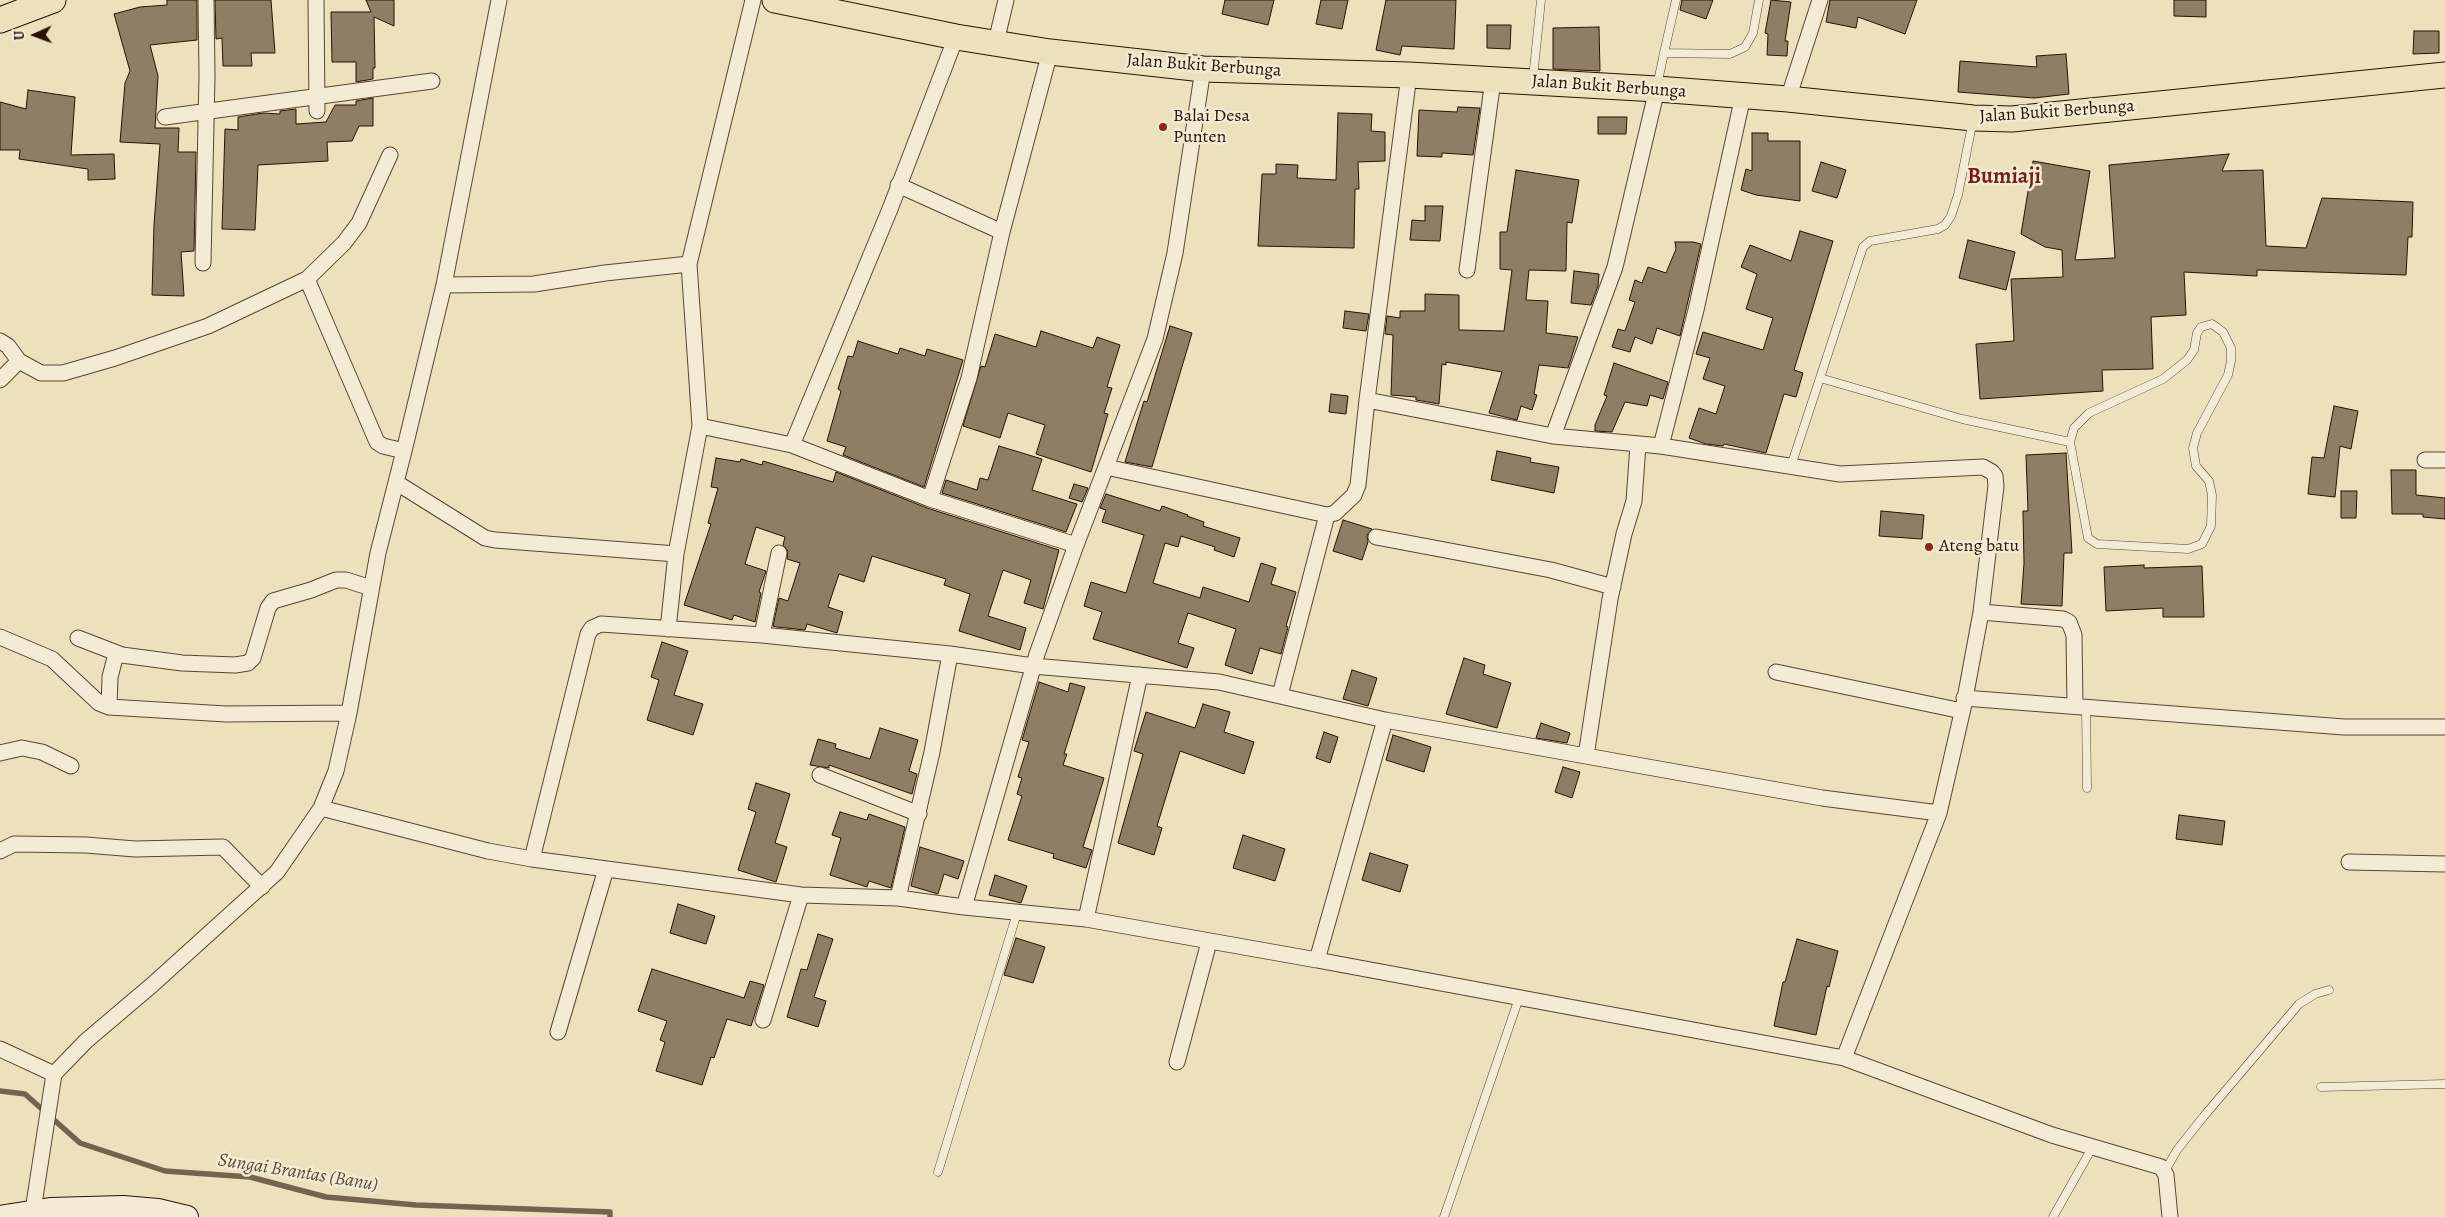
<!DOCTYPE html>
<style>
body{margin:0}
#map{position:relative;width:2445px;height:1217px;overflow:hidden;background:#ece0bd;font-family:Alegreya,serif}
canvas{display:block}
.north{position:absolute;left:10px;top:10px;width:50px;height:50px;-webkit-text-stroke:4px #f3ebd4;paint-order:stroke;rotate:268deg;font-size:14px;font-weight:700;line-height:20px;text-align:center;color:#281303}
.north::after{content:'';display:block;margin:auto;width:18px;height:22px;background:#281303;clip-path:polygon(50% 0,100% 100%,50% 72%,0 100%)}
</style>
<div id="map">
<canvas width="2445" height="1217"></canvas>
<div class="north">U</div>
</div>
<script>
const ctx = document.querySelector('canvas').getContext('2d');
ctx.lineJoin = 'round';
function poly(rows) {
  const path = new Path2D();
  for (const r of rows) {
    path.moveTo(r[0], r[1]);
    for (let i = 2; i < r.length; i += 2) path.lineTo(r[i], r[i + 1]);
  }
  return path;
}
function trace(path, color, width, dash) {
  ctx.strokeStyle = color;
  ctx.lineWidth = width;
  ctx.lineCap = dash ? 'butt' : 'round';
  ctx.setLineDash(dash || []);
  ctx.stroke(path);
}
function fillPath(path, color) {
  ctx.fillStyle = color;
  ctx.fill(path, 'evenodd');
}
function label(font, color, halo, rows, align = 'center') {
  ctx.font = font + ' Alegreya,serif';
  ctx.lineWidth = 5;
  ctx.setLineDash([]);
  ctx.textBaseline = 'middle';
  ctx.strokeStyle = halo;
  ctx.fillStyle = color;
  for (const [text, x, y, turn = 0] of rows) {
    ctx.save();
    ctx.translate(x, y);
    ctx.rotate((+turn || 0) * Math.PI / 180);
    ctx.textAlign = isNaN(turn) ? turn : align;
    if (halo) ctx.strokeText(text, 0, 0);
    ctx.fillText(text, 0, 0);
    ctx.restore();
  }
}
const stream = poly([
 [0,1091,25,1094,80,1143,165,1171,250,1177,326,1197,416,1205,610,1212,610,1217]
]);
const building = poly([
 [167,0,197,0,197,40,150,45,158,76,155,128,179,128,178,152,196,152,194,251,181,252,184,296,152,295,154,225,160,144,120,142,125,83,130,71,114,14,140,7,167,5,167,0],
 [215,0,271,0,275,53,251,53,252,66,223,66,222,38,216,39,215,0],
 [366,0,394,0,394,26,374,17,375,68,373,68,373,79,356,82,356,62,332,62,331,12,371,12,366,0],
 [1225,0,1274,0,1268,25,1222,14,1225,0],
 [1321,0,1348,0,1342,29,1316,24,1321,0],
 [1386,0,1456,0,1454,49,1402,46,1400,55,1376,50,1386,0],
 [1682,0,1713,0,1706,19,1680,10,1682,0],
 [1771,0,1791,2,1785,41,1788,41,1787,56,1767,55,1768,34,1765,33,1771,0],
 [1830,0,1917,0,1905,34,1858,17,1856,28,1826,22,1830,0],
 [2174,0,2206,0,2206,17,2174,16,2174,0],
 [1487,25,1511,25,1510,49,1487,48,1487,25],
 [1599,27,1600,71,1553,69,1553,28,1599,27],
 [2414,31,2439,31,2439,53,2413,54,2414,31],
 [2066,54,2069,94,2034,98,1958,92,1960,61,2037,67,2036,56,2066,54],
 [28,90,75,97,71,155,114,154,115,179,88,180,88,169,19,159,20,150,0,150,0,102,26,109,28,90],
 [373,98,373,126,359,126,352,141,327,142,328,161,258,165,255,230,222,229,225,129,238,130,238,117,263,113,280,114,280,111,296,109,296,124,326,122,335,105,356,105,356,101,373,98],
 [1458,107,1480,108,1473,155,1442,153,1442,157,1417,156,1419,110,1457,112,1458,107],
 [1338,113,1372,114,1371,131,1385,132,1385,161,1358,162,1359,189,1355,189,1354,248,1258,246,1262,174,1276,174,1276,164,1298,165,1297,178,1336,180,1338,113],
 [1598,117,1627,117,1626,134,1598,134,1598,117],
 [1752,133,1768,133,1768,141,1800,141,1800,201,1756,195,1741,190,1746,169,1752,171,1752,133],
 [2229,154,2222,171,2263,170,2266,246,2306,248,2322,198,2413,202,2412,237,2408,237,2406,275,2257,270,2257,276,2184,272,2186,315,2151,317,2153,369,2102,370,2103,391,1980,399,1976,344,2014,341,2011,279,2063,277,2062,250,2045,247,2021,234,2033,161,2090,171,2075,260,2115,258,2109,165,2229,154],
 [1821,162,1846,170,1837,198,1812,191,1821,162],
 [1516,170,1579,180,1572,223,1567,222,1566,271,1529,270,1526,300,1548,301,1546,333,1578,337,1568,368,1539,365,1534,394,1537,395,1532,410,1521,406,1517,420,1489,413,1502,372,1446,362,1446,365,1442,364,1439,404,1416,400,1416,397,1391,395,1393,335,1385,334,1387,316,1400,318,1400,311,1425,311,1425,294,1459,295,1459,330,1504,331,1512,270,1500,269,1500,232,1507,232,1516,170],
 [1425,206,1443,206,1440,241,1410,240,1412,220,1425,221,1425,206],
 [1800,231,1833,241,1794,370,1803,373,1796,397,1784,394,1766,453,1724,444,1723,446,1706,444,1689,438,1699,408,1716,414,1725,386,1703,379,1710,358,1696,354,1703,332,1763,350,1773,318,1746,309,1757,274,1741,267,1750,245,1791,261,1800,231],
 [1968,240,2015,252,2006,290,1959,278,1968,240],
 [1675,242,1693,242,1701,244,1680,336,1657,328,1652,344,1635,337,1630,352,1612,347,1618,329,1625,331,1635,302,1629,300,1635,280,1642,283,1648,267,1666,273,1676,249,1675,242],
 [1574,271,1599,274,1598,286,1591,305,1571,303,1574,271],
 [1345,311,1369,314,1366,331,1343,328,1345,311],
 [1170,326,1192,333,1152,467,1125,462,1144,401,1147,402,1170,326],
 [1041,331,1093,348,1097,337,1120,345,1107,387,1112,388,1104,413,1108,414,1091,472,1036,454,1045,425,1008,413,1000,438,963,426,981,366,985,367,995,334,1036,347,1041,331],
 [858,341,898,354,900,348,925,356,927,349,963,360,924,487,843,455,846,447,827,441,841,391,838,389,848,356,853,357,858,341],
 [1614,363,1668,382,1663,399,1650,395,1647,406,1625,402,1612,432,1595,431,1595,425,1607,396,1604,395,1614,363],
 [1331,394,1348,396,1346,414,1329,412,1331,394],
 [2334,406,2358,411,2351,449,2340,446,2335,497,2308,494,2312,457,2324,458,2334,406],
 [999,446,1042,459,1032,490,1077,504,1066,532,942,493,946,480,977,490,980,478,988,480,999,446],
 [1497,451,1531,458,1530,462,1559,467,1554,493,1491,480,1497,451],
 [2066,453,2072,553,2064,553,2062,606,2021,604,2024,563,2023,511,2028,511,2026,455,2066,453],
 [716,458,740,462,741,459,762,465,763,461,833,482,836,472,927,508,1059,550,1043,609,1024,603,1031,580,1003,570,988,616,1026,628,1020,650,959,631,970,594,944,585,946,579,872,556,864,582,839,574,828,607,843,612,837,633,807,624,805,630,777,627,773,626,779,598,788,601,800,563,787,559,788,551,783,545,785,537,756,527,745,564,766,571,759,592,761,593,755,622,734,615,732,620,684,605,711,524,708,523,718,488,711,487,716,458],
 [2391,470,2416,470,2416,495,2445,498,2445,519,2423,517,2423,514,2392,514,2391,470],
 [1074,484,1088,488,1082,502,1069,498,1074,484],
 [2341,491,2357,491,2356,518,2341,518,2341,491],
 [1106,494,1160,511,1162,506,1188,515,1187,516,1204,522,1203,526,1240,538,1234,557,1214,550,1215,547,1181,536,1178,547,1165,543,1153,583,1200,598,1203,587,1249,602,1261,563,1276,568,1271,584,1296,592,1286,626,1288,627,1281,654,1260,648,1252,674,1225,665,1236,629,1188,613,1178,643,1194,648,1187,668,1093,639,1102,612,1084,606,1091,582,1126,593,1144,535,1102,522,1106,510,1100,508,1106,494],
 [1881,511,1924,515,1922,539,1879,536,1881,511],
 [1343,520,1372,529,1367,535,1368,542,1362,560,1333,551,1343,520],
 [2144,565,2144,568,2202,566,2204,617,2163,617,2163,608,2106,611,2104,567,2144,565],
 [662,642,688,651,674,695,703,704,693,735,647,720,659,680,651,677,662,642],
 [1464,658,1485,665,1483,674,1511,683,1497,728,1446,714,1464,658],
 [1352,670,1377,678,1368,706,1343,699,1352,670],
 [1039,682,1068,692,1070,683,1085,687,1064,754,1067,754,1063,765,1104,778,1083,847,1092,850,1086,868,1053,858,1054,854,1008,840,1022,796,1017,794,1022,778,1018,777,1029,742,1022,740,1039,682],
 [1203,704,1230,712,1224,732,1254,742,1244,774,1180,751,1157,826,1162,828,1154,855,1118,843,1143,754,1134,751,1146,712,1195,728,1203,704],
 [1541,723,1570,733,1567,743,1536,738,1541,723],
 [880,728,918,740,909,771,917,774,912,794,829,765,829,768,810,765,818,739,836,744,835,748,870,759,880,728],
 [1324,732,1338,737,1330,763,1316,758,1324,732],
 [1393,735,1431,747,1424,772,1386,760,1393,735],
 [1563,767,1580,772,1572,798,1555,792,1563,767],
 [756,783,790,794,775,843,787,847,776,882,738,870,756,812,748,809,756,783],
 [840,812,867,820,869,814,905,827,891,888,869,881,867,887,830,875,841,838,832,835,840,812],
 [2179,815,2225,821,2222,845,2176,839,2179,815],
 [1243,835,1285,849,1275,881,1233,868,1243,835],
 [920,847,964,861,958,879,944,874,938,894,911,886,920,847],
 [1370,853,1408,865,1400,892,1362,880,1370,853],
 [995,875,1027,886,1021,903,989,895,995,875],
 [678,904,715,916,706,944,670,933,678,904],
 [818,934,833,939,814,997,826,1001,818,1027,787,1017,801,969,807,970,818,934],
 [1016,938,1045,947,1033,983,1004,975,1016,938],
 [1797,939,1838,951,1829,987,1827,986,1816,1035,1774,1026,1783,982,1785,982,1797,939],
 [652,969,744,998,750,981,764,985,751,1026,727,1019,714,1058,711,1057,702,1085,656,1071,665,1042,660,1040,667,1021,638,1011,652,969]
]);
const lane = poly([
 [1664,53,1676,0],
 [1533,78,1541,0],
 [1657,86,1664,53,1730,54,1745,47,1753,33,1759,0],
 [1973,120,1958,195,1951,216,1945,225,1938,229,1870,241,1863,247,1820,378,1962,419,2070,442,2088,538,2097,544,2188,549,2202,544,2211,526,2212,495,2209,481,2196,466,2193,448,2197,433,2228,375,2231,361,2231,348,2223,332,2212,324,2201,327,2197,333,2194,350,2187,360,2163,379,2089,413,2074,428,2070,442],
 [1791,466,1820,378],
 [2086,707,2087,788],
 [2321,1087,2445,1084],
 [2165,1171,2177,1150,2204,1116,2299,1004,2315,994,2329,990],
 [938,1172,1017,913],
 [1444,1217,1519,998],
 [2053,1217,2092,1148]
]);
const street = poly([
 [316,0,317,111],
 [996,42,1006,0],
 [1788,99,1820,0],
 [165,117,432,81],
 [898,185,1002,232],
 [203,263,207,76,206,0],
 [1467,270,1493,80],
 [307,279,344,243,359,223,390,155],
 [444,285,534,284,605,273,689,264,753,0],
 [0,341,8,346,19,361,41,373,63,373,115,358,208,326,307,279,377,442,383,446,404,451],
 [0,380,19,361],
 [1367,400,1553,436,1661,446,1840,474,1983,467,1992,472,1995,476,1996,486,1981,612,1964,704,1939,813,1844,1058],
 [700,426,792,445,930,499,1076,545],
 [1553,436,1615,267,1657,89],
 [792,445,890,209,956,37],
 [1661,446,1696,310,1743,96],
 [2425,460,2445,460],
 [1106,467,1327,515,1335,513,1354,495,1358,485,1367,400,1409,75],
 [397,483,485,538,495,540,676,554],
 [930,499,969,378,1002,232,1050,52],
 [1376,537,1551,570,1613,587],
 [1981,612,2063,619,2069,622,2074,635,2075,706],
 [668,629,676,554,700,426,689,264],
 [762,635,779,553],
 [0,637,52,659,99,703,109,707,226,714,349,713],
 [78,638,122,655,182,663,235,665,248,663,253,658,268,608,273,601,311,590,336,580,346,580,371,588],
 [1776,672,1962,711],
 [1280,695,1327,515],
 [1964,698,2344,727,2445,727],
 [109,707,110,677,116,654],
 [1385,720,1317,960,1844,1058,2052,1135,2161,1167,2166,1175,2170,1217],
 [0,753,22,748,42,752,71,766],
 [1586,756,1822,798,1939,813],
 [820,775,919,814],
 [321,808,488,851,532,859,801,895,898,898,964,907,1037,654,1076,545,1155,339,1175,253,1203,69],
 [0,851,14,844,86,845,135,849,223,847,262,887],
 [532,859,588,634,592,628,601,624,762,635,950,654,1033,666,1219,682,1385,720,1586,756,1610,599,1624,534,1634,501,1638,445],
 [2349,862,2445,864],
 [898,898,932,752,950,654],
 [964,907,1086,919,1317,960],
 [1086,919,1140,675],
 [763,1020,801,895],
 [558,1032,606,869],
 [0,1049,54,1074],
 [1177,1062,1209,942],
 [32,1217,54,1074,86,1041,152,985,277,872,321,808,336,771,349,713,378,553,404,451,444,285,499,0]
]);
const secondary = poly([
 [0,1217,50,1209,123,1207,158,1210,187,1217]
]);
const primary = poly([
 [775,0,956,37,1050,52,1203,69,1409,75,1657,89,1788,99,1973,118,2012,119,2445,75],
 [0,20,53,0]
]);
const markers = [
 [1163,127,5,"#8f2418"],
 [1929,547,5,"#8f2418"]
];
const streetNames = [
 ["Jalan Bukit Berbunga",1204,66,4],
 ["Jalan Bukit Berbunga",1609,87,4],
 ["Jalan Bukit Berbunga",2057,112,-4]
];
const poiNames = [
 ["Balai Desa",1173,117],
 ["Punten",1173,138],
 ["Ateng batu",1939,547]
];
const waterNames = [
 ["Sungai Brantas (Banu)",298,1173,9]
];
const districtNames = [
 ["Bumiaji",2004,178]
];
trace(stream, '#75644d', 5.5);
fillPath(building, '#8e7e64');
trace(building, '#281303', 1);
trace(lane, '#594632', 9);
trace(street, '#594632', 17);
trace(secondary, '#281303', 24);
trace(primary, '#281303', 27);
trace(lane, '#f3ebd4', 8);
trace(street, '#f3ebd4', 15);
trace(secondary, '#f3ebd4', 22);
trace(primary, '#ece0bd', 25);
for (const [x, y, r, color] of markers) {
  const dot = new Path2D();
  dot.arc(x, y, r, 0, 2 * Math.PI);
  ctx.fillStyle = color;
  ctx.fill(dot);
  trace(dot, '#f3ebd4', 2);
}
label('18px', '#281303', '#f3ebd4', streetNames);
label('18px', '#281303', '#f3ebd4', poiNames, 'left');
label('italic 19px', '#5c4934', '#f3ebd4', waterNames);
label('bold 22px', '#7a1f14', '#f3ebd4', districtNames);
</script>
